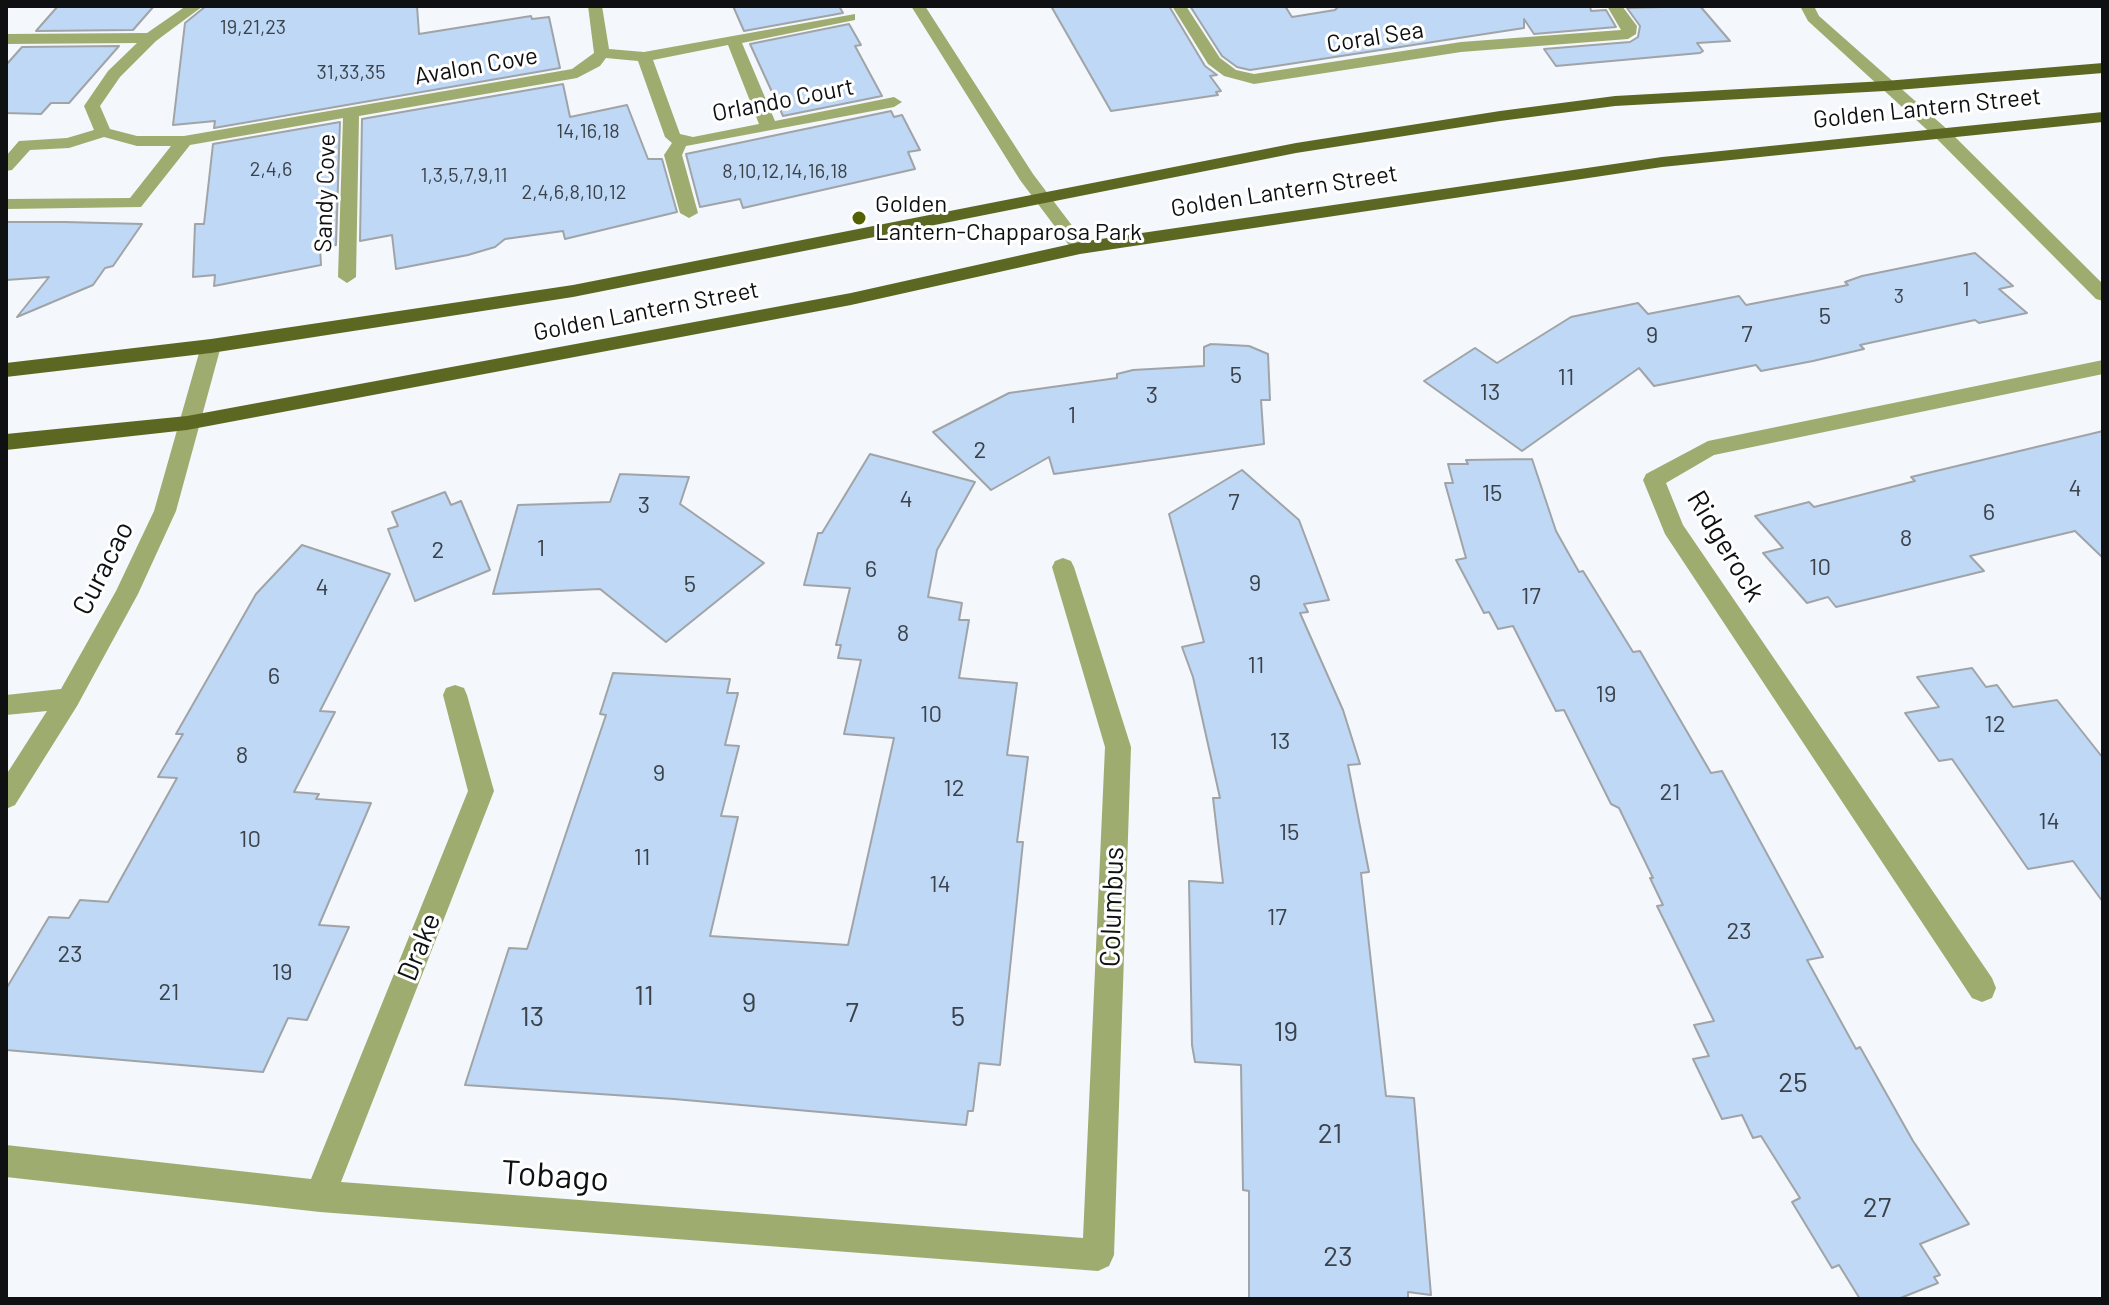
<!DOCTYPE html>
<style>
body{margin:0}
#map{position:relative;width:2109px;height:1305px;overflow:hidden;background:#f4f7fb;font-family:Barlow,sans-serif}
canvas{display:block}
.frame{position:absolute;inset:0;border:8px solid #0f1011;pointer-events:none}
</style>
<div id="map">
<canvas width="2109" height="1305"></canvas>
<div class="frame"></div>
</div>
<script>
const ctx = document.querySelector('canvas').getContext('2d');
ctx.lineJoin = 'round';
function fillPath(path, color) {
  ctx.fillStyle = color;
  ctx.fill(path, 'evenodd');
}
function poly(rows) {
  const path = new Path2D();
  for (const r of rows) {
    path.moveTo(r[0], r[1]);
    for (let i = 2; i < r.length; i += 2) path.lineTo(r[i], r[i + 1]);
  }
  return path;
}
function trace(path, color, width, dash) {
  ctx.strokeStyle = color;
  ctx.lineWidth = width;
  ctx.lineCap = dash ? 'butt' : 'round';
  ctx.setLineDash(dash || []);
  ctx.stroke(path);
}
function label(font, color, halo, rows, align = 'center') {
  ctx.font = font + ' Barlow,sans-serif';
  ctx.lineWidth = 6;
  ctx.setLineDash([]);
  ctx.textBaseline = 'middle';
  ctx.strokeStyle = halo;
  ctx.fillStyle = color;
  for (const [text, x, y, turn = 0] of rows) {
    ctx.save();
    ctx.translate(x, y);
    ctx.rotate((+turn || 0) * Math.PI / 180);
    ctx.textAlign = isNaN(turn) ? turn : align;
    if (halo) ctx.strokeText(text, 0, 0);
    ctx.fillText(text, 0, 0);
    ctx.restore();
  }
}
const building = poly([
 [58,6,154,6,133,30,36,31,58,6],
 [206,6,417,6,419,34,531,16,532,19,549,17,560,68,214,128,215,121,173,125,185,23,206,6],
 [733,6,839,6,843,13,744,31,733,6],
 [1051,6,1169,6,1205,66,1217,75,1210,76,1221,91,1216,92,1218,95,1111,111,1051,6],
 [1190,6,1285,6,1292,17,1335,10,1339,6,1590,6,1591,11,1606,10,1616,27,1534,34,1524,19,1524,28,1250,70,1237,67,1222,56,1190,6],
 [1700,6,1730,41,1697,43,1703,51,1700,53,1556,66,1544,49,1630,42,1638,37,1640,26,1627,8,1700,6],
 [849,24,861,45,855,46,882,96,783,116,750,44,849,24],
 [119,46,69,103,51,103,41,114,6,113,6,65,22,47,119,46],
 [563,84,570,117,627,105,648,159,662,159,677,212,565,239,563,231,505,239,495,247,468,255,396,269,392,235,360,241,362,119,563,84],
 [891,111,894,117,902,115,920,150,908,152,915,169,743,208,740,199,700,207,686,154,891,111],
 [340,122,336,245,320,248,321,265,214,286,215,275,193,277,195,224,204,224,213,144,340,122],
 [6,222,65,222,142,224,113,266,105,268,93,285,17,317,49,277,6,280,6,222],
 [1975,253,2013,286,1999,289,2027,313,1979,323,1975,320,1860,345,1864,349,1813,361,1761,371,1756,365,1654,386,1639,368,1522,451,1424,381,1475,348,1497,363,1571,317,1638,303,1648,314,1739,296,1746,305,1848,285,1845,282,1862,276,1975,253],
 [1211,344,1249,346,1268,354,1270,400,1261,400,1264,444,1054,474,1049,457,991,490,933,432,1009,393,1117,378,1117,374,1133,370,1204,366,1204,347,1211,344],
 [2103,431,2103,558,2075,531,1970,556,1984,571,1836,607,1828,597,1807,603,1763,553,1783,548,1755,516,1809,502,1814,507,1915,481,1911,477,2103,431],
 [870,454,975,482,937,550,928,597,962,603,959,620,969,620,959,678,1017,683,1007,755,1028,757,1017,842,1023,842,1000,1065,979,1063,973,1111,968,1111,966,1125,674,1099,465,1085,509,948,527,949,606,715,600,714,613,673,730,679,727,693,738,693,725,745,739,746,721,816,738,817,710,936,848,945,894,738,844,734,861,660,838,658,841,645,836,645,850,588,804,585,818,533,822,533,870,454],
 [1532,459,1556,531,1579,572,1583,571,1633,652,1640,651,1711,773,1722,771,1823,957,1807,960,1856,1049,1860,1047,1913,1141,1969,1224,1920,1244,1940,1275,1934,1277,1938,1283,1898,1299,1860,1299,1839,1265,1832,1268,1792,1202,1800,1198,1761,1136,1753,1138,1742,1115,1722,1119,1693,1059,1709,1056,1694,1025,1714,1021,1657,906,1663,905,1650,878,1653,878,1619,808,1611,804,1564,710,1556,711,1513,626,1498,629,1489,612,1484,613,1456,560,1466,558,1445,483,1453,483,1448,464,1468,464,1466,460,1532,459],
 [1242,470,1299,520,1329,600,1304,604,1308,612,1300,613,1343,710,1360,764,1348,765,1369,872,1361,873,1386,1096,1414,1098,1431,1295,1408,1292,1408,1299,1249,1299,1249,1191,1243,1190,1241,1065,1195,1062,1192,1045,1189,881,1223,883,1213,798,1220,798,1193,677,1182,647,1204,642,1169,514,1242,470],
 [620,474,689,477,680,504,764,563,666,642,600,589,493,594,518,505,610,502,620,474],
 [445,492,451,505,461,501,490,570,415,601,388,529,398,526,392,512,445,492],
 [302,545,390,574,320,711,335,712,294,792,319,794,316,799,371,803,319,925,349,927,307,1020,288,1018,263,1072,6,1050,6,989,49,917,69,918,80,900,108,902,177,778,158,777,183,734,176,734,256,594,302,545],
 [1972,668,1986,687,1997,685,2013,707,2057,700,2103,758,2103,902,2073,861,2028,869,1952,759,1939,761,1905,713,1939,707,1917,677,1972,668]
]);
const minor = poly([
 [186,6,203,6,156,41,120,77,100,106,110,129,137,136,184,136,572,69,594,53,588,6,602,6,609,49,644,52,855,14,855,20,742,43,775,121,894,97,902,102,894,107,686,146,682,155,698,213,689,218,680,213,664,155,672,143,665,137,638,61,606,58,600,66,577,78,359,116,356,277,347,283,338,277,343,118,190,145,141,207,6,209,6,199,130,198,171,146,137,146,104,137,69,148,30,150,12,170,6,171,6,156,19,141,67,138,94,130,84,106,108,71,137,43,6,44,6,34,147,33,186,6],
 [728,45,759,124,693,137,680,134,653,60,728,45],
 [911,6,925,6,1033,174,1089,248,1086,252,1074,252,1020,180,911,6],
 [1172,6,1186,6,1220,58,1236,70,1254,74,1461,42,1621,30,1607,6,1622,6,1637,26,1636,34,1628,39,1461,52,1254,84,1224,76,1208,64,1172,6],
 [1800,6,1814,6,1819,16,1948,130,2103,284,2103,301,2096,299,1936,138,1808,21,1800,6],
 [211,339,221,346,176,511,138,594,77,706,15,805,6,809,6,775,47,711,6,715,6,695,61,689,116,591,154,511,201,346,211,339],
 [2103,360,2103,374,1714,455,1666,483,1683,525,1992,978,1996,988,1992,998,1982,1002,1972,998,1665,534,1643,480,1646,474,1708,441,2103,360],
 [1063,558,1071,561,1074,567,1131,747,1114,1255,1109,1266,1098,1271,320,1212,6,1177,6,1145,311,1179,468,791,443,695,446,688,455,685,464,688,467,695,494,791,341,1182,1083,1238,1105,747,1052,567,1055,561,1063,558]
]);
const major = poly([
 [2103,63,2103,73,1885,91,1615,106,1500,121,1296,153,573,297,211,353,6,377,6,363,211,339,573,285,1296,143,1500,111,1615,96,1885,81,2103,63],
 [2103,112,2103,122,1662,167,1080,254,851,305,187,430,6,450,6,434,187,416,851,293,1080,242,1662,157,2103,112]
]);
const markers = [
 [859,218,8,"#546203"]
];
const farNumbernames = [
 ["19,21,23",253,27],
 ["31,33,35",351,72],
 ["14,16,18",588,131],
 ["2,4,6",271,169],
 ["8,10,12,14,16,18",785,171],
 ["1,3,5,7,9,11",464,175],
 ["2,4,6,8,10,12",574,192],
 ["1",1966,289],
 ["3",1899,296]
];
const farStreetnames = [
 ["Coral Sea",1375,37,-9],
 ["Avalon Cove",476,66,-10],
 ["Orlando Court",783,100,-11],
 ["Golden Lantern Street",1927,108,-6],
 ["Golden Lantern Street",1284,191,-9],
 ["Sandy Cove",325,193,-88],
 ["Golden Lantern Street",646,311,-11]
];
const farPoinames = [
 ["Golden",875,204],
 ["Lantern-Chapparosa Park",875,232]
];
const numberNames = [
 ["5",1825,316],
 ["7",1747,334],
 ["9",1652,335],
 ["5",1236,375],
 ["11",1566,377],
 ["13",1490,392],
 ["3",1152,395],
 ["1",1072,415],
 ["2",980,450],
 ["4",2075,488],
 ["15",1492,493],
 ["4",906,499],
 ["7",1234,502],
 ["3",644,505],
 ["6",1989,512],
 ["8",1906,538],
 ["1",541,548],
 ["2",438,550],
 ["10",1820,567],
 ["6",871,569],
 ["9",1255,583],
 ["5",690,584],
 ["4",322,587],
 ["17",1531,596],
 ["8",903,633],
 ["11",1256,665],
 ["6",274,676],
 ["19",1606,694],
 ["10",931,714],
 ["12",1995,724],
 ["13",1280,741],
 ["8",242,755],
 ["9",659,773],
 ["12",954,788],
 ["21",1670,792],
 ["14",2049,821],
 ["15",1289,832],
 ["10",250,839],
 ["11",642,857],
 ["14",940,884],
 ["17",1277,917],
 ["23",1739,931],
 ["23",70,954],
 ["19",282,972],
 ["21",169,992]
];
const streetNames = [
 ["Ridgerock",1726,546,59],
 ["Curacao",103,568,-63],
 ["Columbus",1112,907,-88],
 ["Drake",419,947,-68]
];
const nearNumbernames = [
 ["11",644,996],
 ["9",749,1003],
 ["7",852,1013],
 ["13",532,1017],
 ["5",958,1017],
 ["19",1286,1032],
 ["25",1793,1083],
 ["21",1330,1134],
 ["27",1877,1208],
 ["23",1338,1257]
];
const nearStreetnames = [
 ["Tobago",555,1176,4]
];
fillPath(building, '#bed8f6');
trace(building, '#a0a4a7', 2);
fillPath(minor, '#9fac6f');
fillPath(major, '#5c6822');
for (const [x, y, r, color] of markers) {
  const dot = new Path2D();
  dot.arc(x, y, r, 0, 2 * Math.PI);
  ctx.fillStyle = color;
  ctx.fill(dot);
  trace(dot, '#fff', 3);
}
label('20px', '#3b424a', null, farNumbernames);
label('24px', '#0f1011', '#fff', farStreetnames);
label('24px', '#0f1011', '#fff', farPoinames, 'left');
label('24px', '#3b424a', null, numberNames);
label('28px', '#0f1011', '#fff', streetNames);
label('28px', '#3b424a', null, nearNumbernames);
label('34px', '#0f1011', '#fff', nearStreetnames);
</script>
